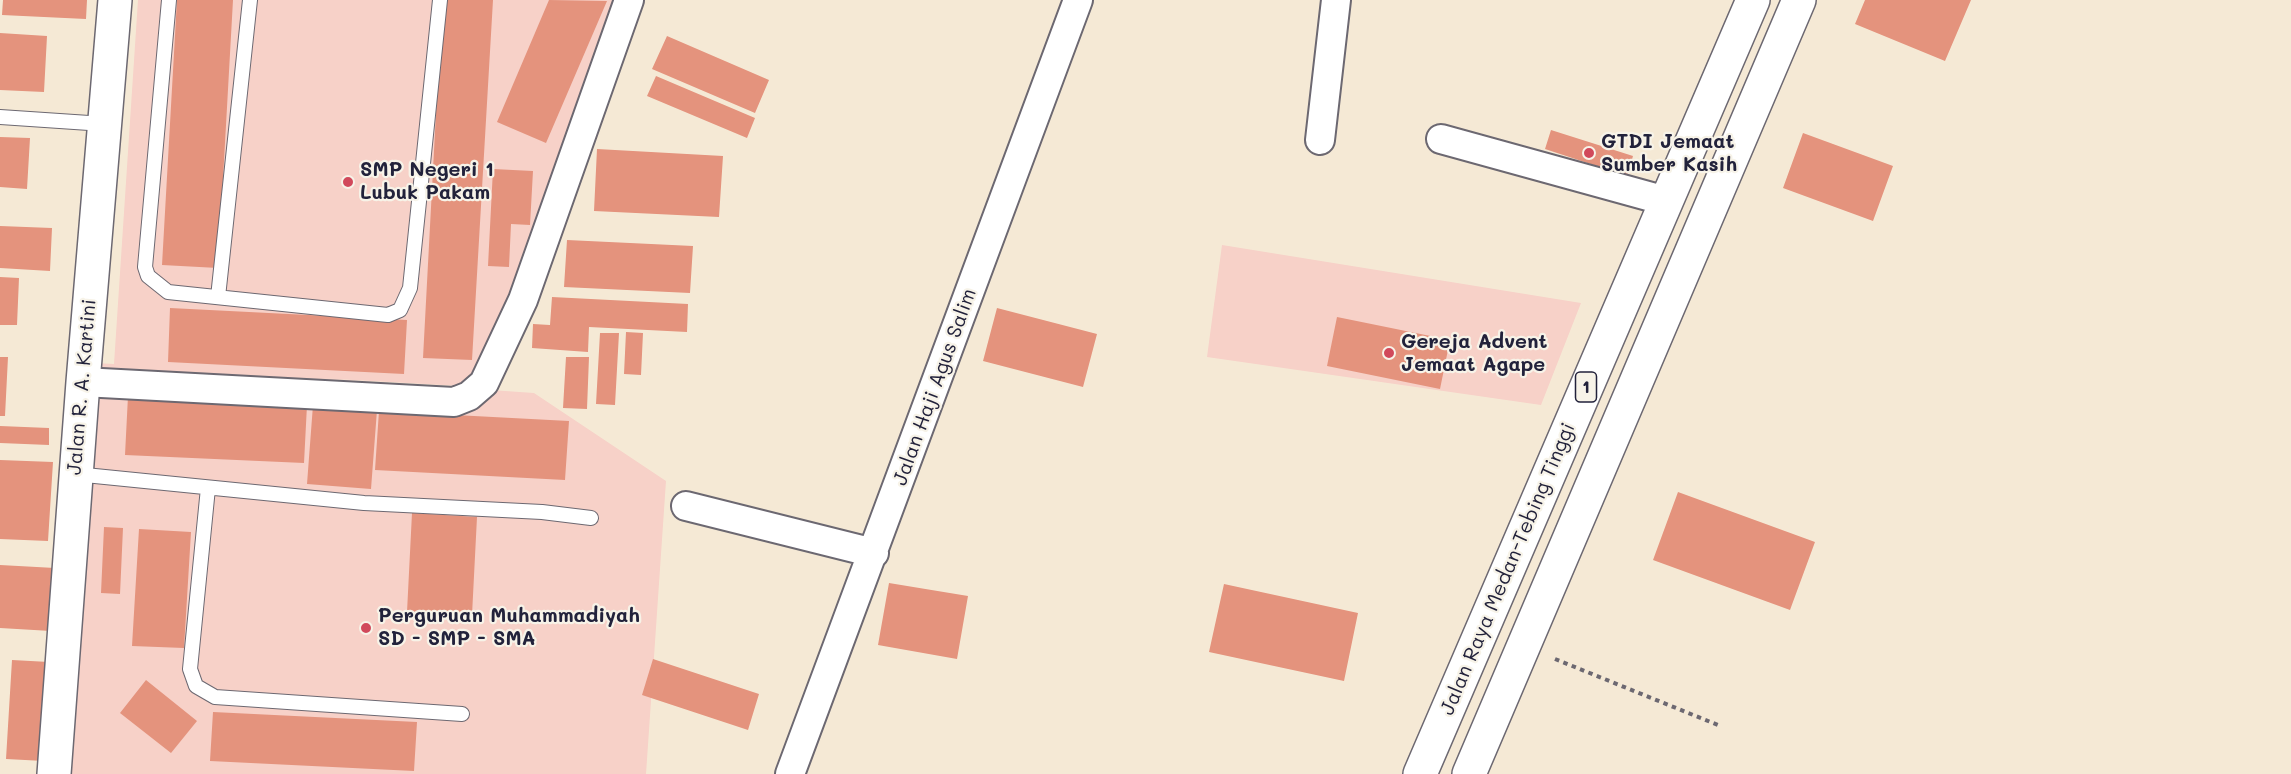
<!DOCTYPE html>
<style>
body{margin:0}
canvas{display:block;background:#f5e9d5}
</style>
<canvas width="2291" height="774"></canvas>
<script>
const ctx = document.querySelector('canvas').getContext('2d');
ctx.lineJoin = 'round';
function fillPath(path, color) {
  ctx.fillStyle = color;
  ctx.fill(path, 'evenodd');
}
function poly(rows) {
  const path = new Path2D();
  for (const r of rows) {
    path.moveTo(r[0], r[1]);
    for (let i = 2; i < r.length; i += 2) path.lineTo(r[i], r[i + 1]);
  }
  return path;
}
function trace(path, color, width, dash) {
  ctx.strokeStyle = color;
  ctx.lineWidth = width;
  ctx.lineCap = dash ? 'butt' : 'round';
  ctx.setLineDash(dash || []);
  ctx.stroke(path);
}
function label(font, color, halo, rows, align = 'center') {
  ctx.font = font + ' Mali,sans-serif';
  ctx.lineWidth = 4.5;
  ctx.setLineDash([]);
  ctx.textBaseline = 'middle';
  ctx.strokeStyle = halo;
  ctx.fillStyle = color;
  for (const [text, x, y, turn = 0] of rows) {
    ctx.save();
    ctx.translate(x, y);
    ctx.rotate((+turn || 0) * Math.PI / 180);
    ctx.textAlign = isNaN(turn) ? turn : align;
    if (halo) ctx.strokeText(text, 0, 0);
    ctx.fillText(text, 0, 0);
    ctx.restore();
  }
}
const built = poly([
 [138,0,634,0,495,388,318,378,534,393,666,481,646,774,66,774,95,363,114,364],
 [1222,245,1581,303,1541,405,1207,357]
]);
const building = poly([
 [3,0,87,0,86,19,2,15],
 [177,0,233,0,218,268,162,265],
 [442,0,493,0,472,360,423,358],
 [549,0,607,1,546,143,497,122],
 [1865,0,1971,0,1945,61,1855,24],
 [0,33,47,36,44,92,0,90],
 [667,36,769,80,755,113,652,69],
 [656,76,755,118,747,138,647,96],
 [1551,130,1633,156,1627,176,1545,149],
 [1803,133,1893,166,1873,221,1783,188],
 [0,137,30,138,27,189,0,187],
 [597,149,723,156,719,217,594,211],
 [493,169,533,171,530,225,511,224,509,267,488,266],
 [0,226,52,228,50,271,0,268],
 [567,240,693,246,690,293,564,287],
 [0,277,19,278,17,325,0,325],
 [552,297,688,304,687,332,589,327,588,352,532,348,533,324,550,325],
 [170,308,407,320,404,374,168,362],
 [997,308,1097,334,1083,387,983,361],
 [1337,317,1450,340,1440,389,1327,366],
 [626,332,643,333,641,375,624,374],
 [600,333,619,333,615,405,596,404],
 [0,357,8,357,5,416,0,416],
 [566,357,589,357,587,409,563,408],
 [128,396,307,405,304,463,125,455],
 [313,405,377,410,371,489,307,484],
 [379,411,569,421,565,480,375,470],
 [0,426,49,428,49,445,0,443],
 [0,460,53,462,48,541,0,539],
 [1678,492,1815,542,1790,610,1653,560],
 [412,513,477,517,472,615,407,612],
 [104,527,123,528,120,594,101,593],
 [139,529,191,532,184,648,132,646],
 [0,565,55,568,51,631,0,628],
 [889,583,968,596,957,659,878,645],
 [1224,584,1358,613,1344,681,1209,652],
 [653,659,759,694,748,730,642,695],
 [12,660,49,662,44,761,6,759],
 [146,680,197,721,171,753,120,713],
 [213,712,417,722,414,771,210,761]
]);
const path = poly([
 [1555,659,1718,725]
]);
const lane = poly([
 [169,0,145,267,148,276,168,292,388,315,400,310,410,288,440,0],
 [0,117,104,124],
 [218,297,250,0],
 [75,474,364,503,542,512,591,518],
 [208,488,190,669,196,686,215,697,462,714]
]);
const street = poly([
 [1441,139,1666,201],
 [1320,140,1336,0],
 [83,382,454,402,469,396,484,383,523,300,629,0],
 [686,506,874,553],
 [790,774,1078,0]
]);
const secondary = poly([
 [54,774,83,382,115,0]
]);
const highway = poly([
 [1420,774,1753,0],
 [1469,774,1799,0]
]);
const markers = [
 [1589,153,6,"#d1495b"],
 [348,182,6,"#d1495b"],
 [1389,353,6,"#d1495b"],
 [366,628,6,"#d1495b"]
];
const shields = [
 [1586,387,21]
];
const shieldNames = [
 ["1",1586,387]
];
const poiNames = [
 ["GTDI Jemaat",1601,142],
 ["Sumber Kasih",1601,165],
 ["SMP Negeri 1",360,170],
 ["Lubuk Pakam",360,193],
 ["Gereja Advent",1401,342],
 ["Jemaat Agape",1401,365],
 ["Perguruan Muhammadiyah",378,616],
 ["SD - SMP - SMA",378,639]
];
const streetNames = [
 ["Jalan R. A. Kartini",82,387,-85],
 ["Jalan Haji Agus Salim",935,387,-70],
 ["Jalan Raya Medan-Tebing Tinggi",1508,569,-67]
];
fillPath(built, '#f7d1c8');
fillPath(building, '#e4937d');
trace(lane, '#6c6871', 16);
trace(street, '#6c6871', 32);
trace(secondary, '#6c6871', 36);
trace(highway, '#6c6871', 36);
trace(path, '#6c6871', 4, [4.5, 4.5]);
trace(lane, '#fff', 14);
trace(street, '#fff', 28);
trace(secondary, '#fff', 33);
trace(highway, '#fff', 33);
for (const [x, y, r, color] of markers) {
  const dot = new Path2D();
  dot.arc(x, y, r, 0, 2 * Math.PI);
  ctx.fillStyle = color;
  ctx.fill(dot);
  trace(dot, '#f7f3e8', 2);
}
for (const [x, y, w] of shields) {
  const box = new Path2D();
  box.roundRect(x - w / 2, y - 15, w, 30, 4.5);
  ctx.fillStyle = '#f7f3e8';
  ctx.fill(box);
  trace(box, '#22223b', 1.5);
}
label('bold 18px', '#22223b', null, shieldNames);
label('bold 20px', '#22223b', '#f7f3e8', poiNames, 'left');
label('20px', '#22223b', '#f7f3e8', streetNames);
</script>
